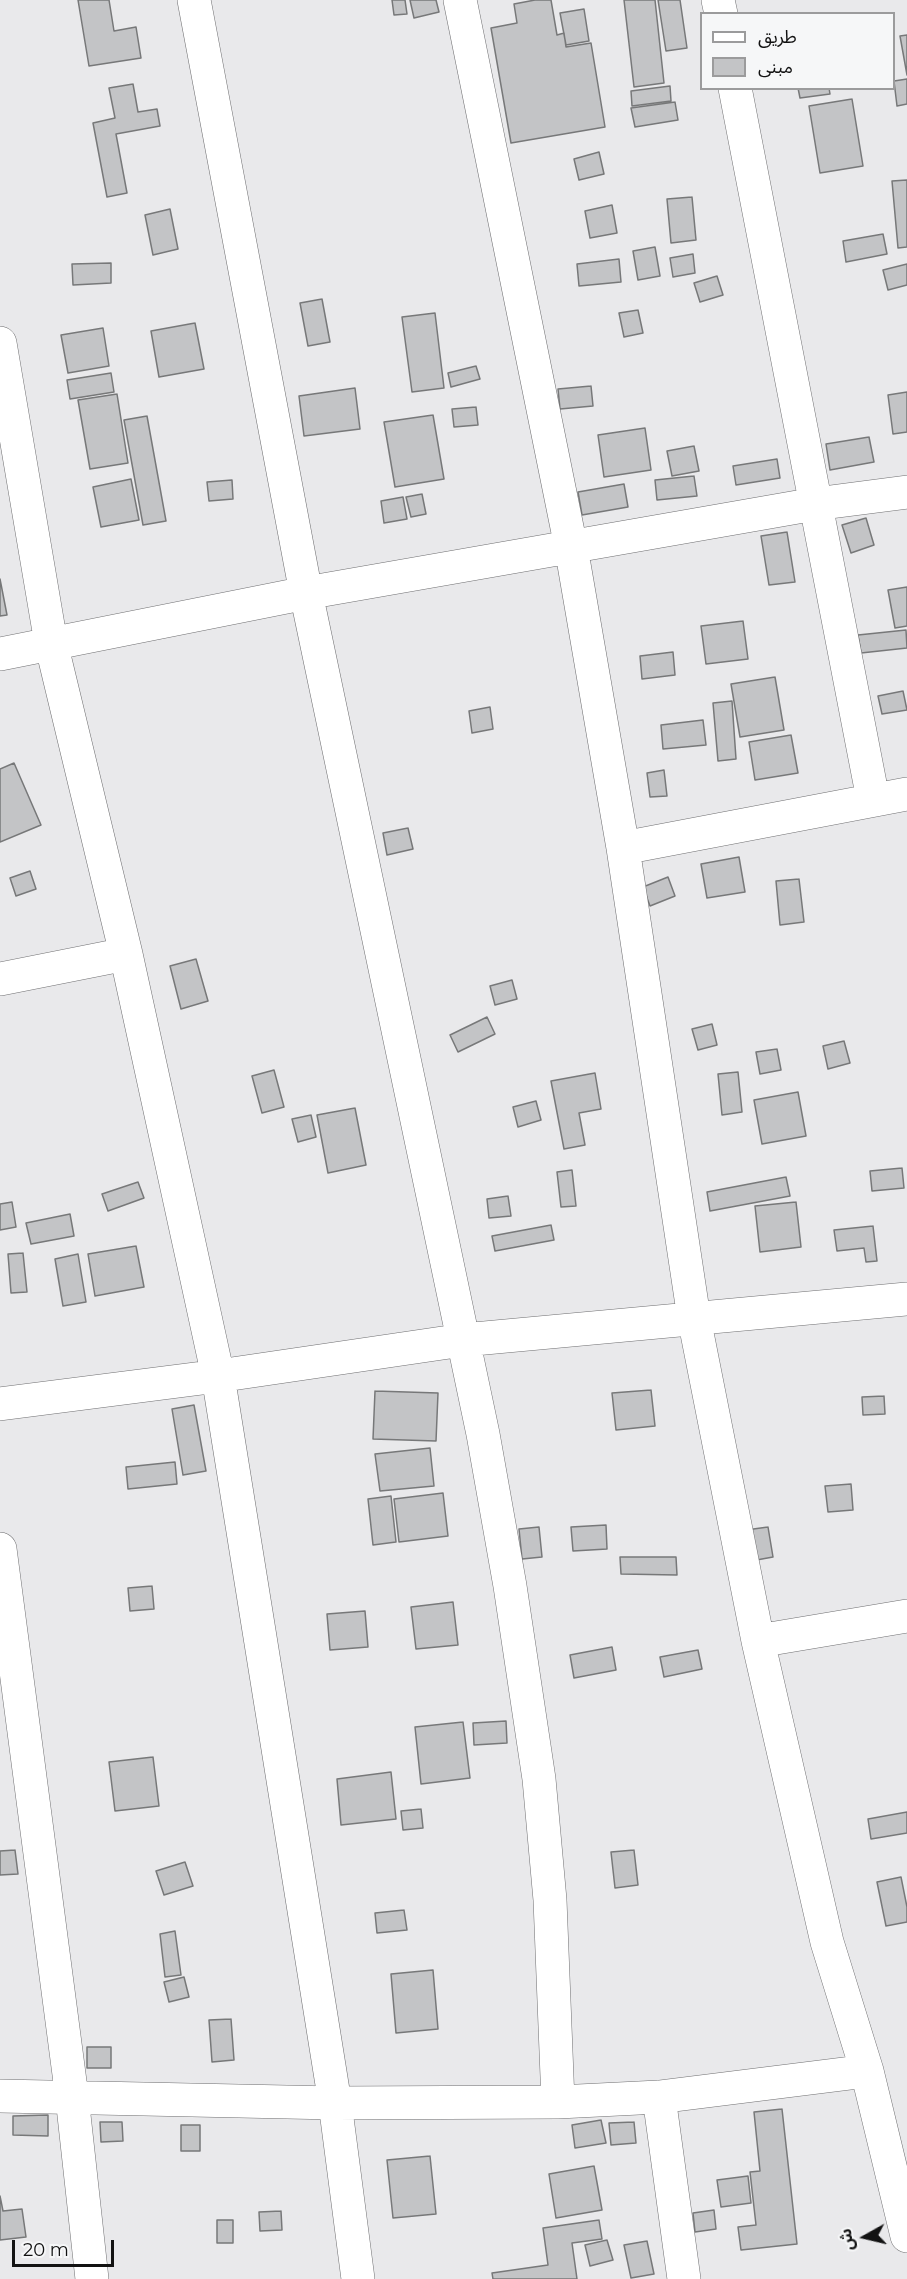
<!DOCTYPE html>
<meta charset="utf-8">
<style>
body{margin:0}
#map{position:relative;width:907px;height:2279px;overflow:hidden;background:#e9e9eb;font-family:Montserrat,"Noto Sans Arabic",sans-serif}
canvas{display:block}
.legend{position:absolute;left:700px;top:12px;width:195px;height:78px;box-sizing:border-box;background:#f6f7f8;border:2px solid #9b9b9c;margin:0;padding:8px 10px;list-style:none;font-size:18px;color:#121212}
.legend li{display:flex;align-items:center;gap:12px;height:30px}
.legend b{width:30px;border:2px solid #9b9b9c}
.north{position:absolute;left:835px;top:2207px;width:60px;height:60px;-webkit-text-stroke:4px #f6f7f8;paint-order:stroke;rotate:262deg;font-size:16px;font-weight:700;line-height:24px;text-align:center;color:#121212}
.north::after{content:'';display:block;margin:auto;width:21px;height:27px;background:#121212;clip-path:polygon(50% 0,100% 100%,50% 72%,0 100%)}
.scale{position:absolute;left:12px;top:2240px;width:102px;height:27px;box-sizing:border-box;border:3px solid #121212;border-top:0;padding-left:8px;font-size:18px;line-height:21px;white-space:nowrap;color:#121212;-webkit-text-stroke:4px #f6f7f8;paint-order:stroke}
</style>
<div id="map">
<canvas width="907" height="2279"></canvas>
<ul class="legend">
<li><b style="height:8px;background:#fff"></b>طريق</li>
<li><b style="height:16px;background:#c3c4c6"></b>مبنى</li>
</ul>
<div class="north">ش</div>
<div class="scale">20 m</div>
</div>
<script>
const ctx = document.querySelector('canvas').getContext('2d');
ctx.lineJoin = 'round';
function fillPath(path, color) {
  ctx.fillStyle = color;
  ctx.fill(path, 'evenodd');
}
function poly(rows) {
  const path = new Path2D();
  for (const r of rows) {
    path.moveTo(r[0], r[1]);
    for (let i = 2; i < r.length; i += 2) path.lineTo(r[i], r[i + 1]);
  }
  return path;
}
function trace(path, color, width, dash) {
  ctx.strokeStyle = color;
  ctx.lineWidth = width;
  ctx.lineCap = dash ? 'butt' : 'round';
  ctx.setLineDash(dash || []);
  ctx.stroke(path);
}
const building = poly([
 [78,0,109,0,114,31,136,27,141,58,89,66,78,0],
 [392,0,405,0,407,14,394,15,392,0],
 [410,0,436,0,439,12,414,18,410,0],
 [535,0,551,0,557,35,564,33,566,47,591,43,605,127,511,143,491,28,517,23,514,4,535,0],
 [624,0,655,0,664,83,634,87,624,0],
 [658,0,680,0,687,48,666,51,658,0],
 [584,9,589,41,566,45,560,13,584,9],
 [907,35,907,75,900,36,907,35],
 [907,79,907,104,897,106,894,81,907,79],
 [133,84,138,112,157,109,160,126,116,134,127,193,107,197,93,123,115,118,109,88,133,84],
 [670,86,671,101,632,106,631,91,670,86],
 [798,88,829,88,830,94,800,98,798,88],
 [852,99,863,166,820,173,809,106,852,99],
 [675,102,678,120,635,127,631,108,675,102],
 [599,152,604,174,579,180,574,159,599,152],
 [907,180,907,247,898,248,892,181,907,180],
 [692,197,696,240,671,243,667,199,692,197],
 [612,205,617,233,590,238,585,211,612,205],
 [170,209,178,249,153,255,145,215,170,209],
 [883,234,887,254,846,262,843,241,883,234],
 [655,247,660,276,638,280,633,251,655,247],
 [693,254,695,273,673,277,670,258,693,254],
 [619,259,621,282,579,286,577,264,619,259],
 [111,263,111,283,73,285,72,264,111,263],
 [907,264,907,285,888,290,883,270,907,264],
 [717,276,723,295,700,302,694,283,717,276],
 [322,299,330,342,308,346,300,303,322,299],
 [638,310,643,333,624,337,619,313,638,310],
 [435,313,444,388,412,392,402,317,435,313],
 [195,323,204,369,159,377,151,331,195,323],
 [103,328,109,366,68,373,61,335,103,328],
 [476,366,480,379,451,387,448,373,476,366],
 [111,373,114,392,70,399,67,380,111,373],
 [591,386,593,406,560,409,558,389,591,386],
 [355,388,360,429,304,436,299,396,355,388],
 [907,392,907,432,893,434,888,395,907,392],
 [117,394,128,463,90,469,78,400,117,394],
 [476,407,478,425,454,427,452,409,476,407],
 [433,415,444,479,395,487,384,422,433,415],
 [147,416,166,521,143,525,124,420,147,416],
 [645,428,651,470,604,477,598,435,645,428],
 [869,437,874,462,830,470,826,444,869,437],
 [694,446,699,471,672,476,667,451,694,446],
 [777,459,780,478,736,485,733,466,777,459],
 [694,476,697,496,657,500,655,480,694,476],
 [131,479,139,520,101,527,93,487,131,479],
 [232,480,233,499,209,501,207,482,232,480],
 [624,484,628,507,582,515,578,492,624,484],
 [422,494,426,514,411,517,406,497,422,494],
 [403,497,407,519,384,523,381,501,403,497],
 [866,518,874,545,851,553,842,525,866,518],
 [787,532,795,582,769,585,761,536,787,532],
 [0,579,7,615,0,616,0,579],
 [907,587,907,626,895,628,888,590,907,587],
 [743,621,748,659,706,664,701,626,743,621],
 [906,630,907,648,861,653,858,635,906,630],
 [673,652,675,675,642,679,640,656,673,652],
 [775,677,784,730,740,737,731,684,775,677],
 [903,691,907,710,882,714,878,696,903,691],
 [732,701,736,759,718,761,713,703,732,701],
 [490,707,493,729,472,733,469,711,490,707],
 [703,720,706,745,663,749,661,725,703,720],
 [791,735,798,773,755,780,749,742,791,735],
 [14,763,41,825,0,842,0,769,14,763],
 [664,770,667,796,650,797,647,773,664,770],
 [408,828,413,849,387,855,383,833,408,828],
 [739,857,745,892,707,898,701,864,739,857],
 [30,871,36,889,16,896,10,878,30,871],
 [668,877,675,896,650,906,643,887,668,877],
 [799,879,804,922,780,925,776,881,799,879],
 [196,959,208,1001,181,1009,170,966,196,959],
 [512,980,517,999,495,1005,490,986,512,980],
 [487,1017,495,1034,458,1052,450,1035,487,1017],
 [712,1024,717,1045,698,1050,692,1029,712,1024],
 [844,1041,850,1063,828,1069,823,1046,844,1041],
 [777,1049,781,1070,760,1074,756,1052,777,1049],
 [274,1070,284,1107,262,1113,252,1076,274,1070],
 [738,1072,742,1112,722,1115,718,1074,738,1072],
 [595,1073,601,1109,579,1113,585,1145,564,1149,551,1081,595,1073],
 [798,1092,806,1136,762,1144,754,1100,798,1092],
 [536,1101,541,1120,518,1127,513,1107,536,1101],
 [355,1108,366,1165,328,1173,317,1115,355,1108],
 [311,1115,316,1137,298,1142,292,1119,311,1115],
 [902,1168,904,1188,872,1191,870,1171,902,1168],
 [572,1170,576,1206,561,1207,557,1172,572,1170],
 [786,1177,790,1196,710,1211,707,1192,786,1177],
 [138,1182,144,1198,108,1211,102,1194,138,1182],
 [508,1196,511,1216,489,1218,487,1199,508,1196],
 [12,1202,16,1227,0,1230,0,1204,12,1202],
 [796,1202,801,1247,760,1252,755,1206,796,1202],
 [70,1214,74,1236,31,1244,26,1223,70,1214],
 [551,1225,554,1240,495,1251,492,1236,551,1225],
 [873,1226,877,1261,866,1262,864,1248,837,1251,834,1230,873,1226],
 [136,1246,144,1287,95,1296,88,1254,136,1246],
 [23,1253,27,1292,11,1293,8,1254,23,1253],
 [78,1254,86,1302,63,1306,55,1259,78,1254],
 [651,1390,655,1426,616,1430,612,1393,651,1390],
 [375,1391,438,1393,436,1441,373,1439,375,1391],
 [884,1396,885,1414,863,1415,862,1397,884,1396],
 [194,1405,206,1471,183,1475,172,1409,194,1405],
 [430,1448,434,1486,380,1491,375,1454,430,1448],
 [175,1462,177,1484,128,1489,126,1467,175,1462],
 [851,1484,853,1510,828,1512,825,1486,851,1484],
 [443,1493,448,1536,399,1542,394,1499,443,1493],
 [391,1496,396,1542,373,1545,368,1499,391,1496],
 [606,1525,607,1549,573,1551,571,1527,606,1525],
 [539,1527,542,1557,522,1559,519,1529,539,1527],
 [768,1527,773,1557,751,1561,746,1530,768,1527],
 [620,1557,676,1557,677,1575,621,1574,620,1557],
 [152,1586,154,1609,130,1611,128,1588,152,1586],
 [453,1602,458,1645,416,1649,411,1607,453,1602],
 [365,1611,368,1647,330,1650,327,1614,365,1611],
 [612,1647,616,1670,574,1678,570,1655,612,1647],
 [698,1650,702,1669,664,1677,660,1657,698,1650],
 [506,1721,507,1743,474,1745,473,1723,506,1721],
 [463,1722,470,1778,421,1784,415,1727,463,1722],
 [153,1757,159,1806,115,1811,109,1762,153,1757],
 [391,1772,396,1819,341,1825,337,1779,391,1772],
 [421,1809,423,1828,403,1830,401,1811,421,1809],
 [907,1812,907,1833,871,1839,868,1819,907,1812],
 [15,1850,18,1874,0,1875,0,1851,15,1850],
 [634,1850,638,1885,615,1888,611,1852,634,1850],
 [185,1862,193,1886,164,1895,156,1871,185,1862],
 [901,1877,907,1907,907,1922,886,1926,877,1882,901,1877],
 [404,1910,407,1930,377,1933,375,1913,404,1910],
 [175,1931,181,1975,165,1977,160,1934,175,1931],
 [433,1970,438,2029,396,2033,391,1974,433,1970],
 [184,1977,189,1997,169,2002,164,1982,184,1977],
 [231,2019,234,2060,212,2062,209,2020,231,2019],
 [87,2047,111,2047,111,2068,87,2068,87,2047],
 [782,2109,797,2244,741,2250,738,2227,756,2225,750,2172,760,2171,754,2112,782,2109],
 [48,2115,48,2136,13,2135,13,2116,48,2115],
 [601,2120,606,2143,575,2148,572,2125,601,2120],
 [100,2122,122,2122,123,2141,101,2142,100,2122],
 [634,2122,636,2143,611,2145,609,2123,634,2122],
 [181,2125,200,2125,200,2151,181,2151,181,2125],
 [430,2156,436,2214,393,2218,387,2160,430,2156],
 [594,2166,602,2210,556,2218,549,2174,594,2166],
 [748,2176,751,2203,721,2207,717,2180,748,2176],
 [0,2196,3,2211,22,2209,26,2237,0,2240,0,2196],
 [714,2210,716,2229,695,2232,693,2213,714,2210],
 [281,2211,282,2230,260,2231,259,2212,281,2211],
 [217,2220,233,2220,233,2243,217,2243,217,2220],
 [599,2220,602,2239,572,2243,577,2279,493,2279,492,2273,548,2265,543,2228,599,2220],
 [607,2240,613,2260,590,2266,585,2245,607,2240],
 [647,2241,654,2274,631,2278,624,2245,647,2241]
]);
const minor = poly([
 [194,0,306,593,483,1434,510,1586,539,1779,550,1900,558,2102],
 [460,0,571,547,623,848,694,1318,758,1641,827,1942,867,2071,907,2236],
 [718,0,721,14],
 [735,88,873,799],
 [0,343,51,643,126,954,218,1376,335,2103,358,2279],
 [0,654,306,593,815,504,907,492],
 [623,848,907,794],
 [0,979,126,954],
 [0,1404,218,1376,463,1340,907,1299],
 [0,1549,72,2097,92,2279],
 [758,1641,907,1616],
 [0,2096,335,2103,558,2102,659,2097,867,2071],
 [659,2097,684,2279]
]);
fillPath(building, '#c3c4c6');
trace(building, '#777879', 1.5);
trace(minor, '#6f6f71', 34);
trace(minor, '#fff', 33);
</script>
